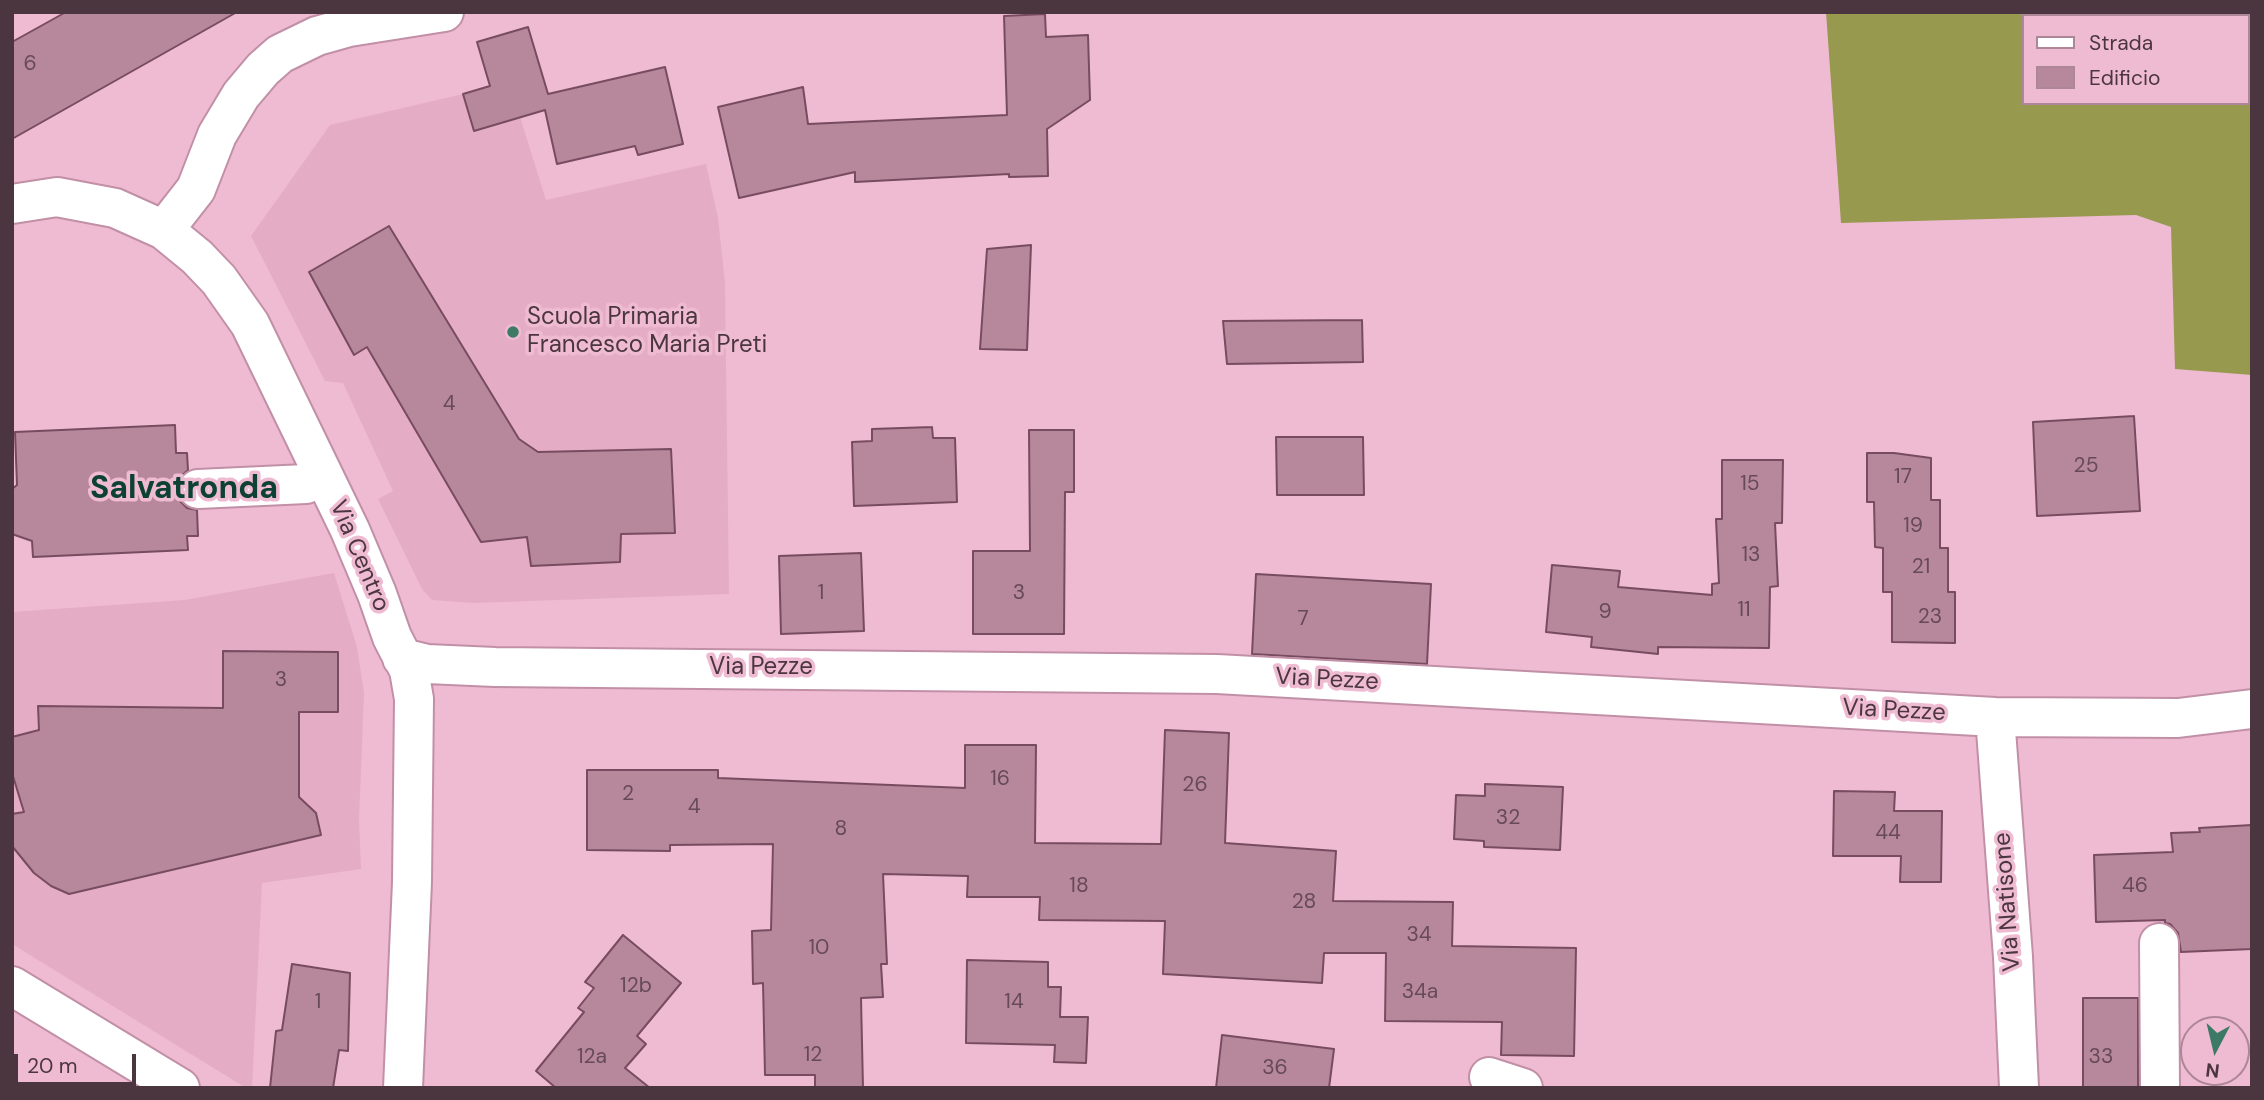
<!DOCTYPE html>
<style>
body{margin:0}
#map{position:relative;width:2264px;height:1100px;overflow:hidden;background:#efbbd2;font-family:"DM Sans",sans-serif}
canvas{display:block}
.frame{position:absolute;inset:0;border:14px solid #4b363f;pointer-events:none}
.legend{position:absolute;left:2022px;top:14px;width:228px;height:91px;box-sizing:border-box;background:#efbbd2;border:2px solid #ad8697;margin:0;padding:9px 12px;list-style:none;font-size:21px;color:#4b363f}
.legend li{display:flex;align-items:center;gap:14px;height:35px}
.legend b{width:35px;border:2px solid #ad8697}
.north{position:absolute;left:2180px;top:1016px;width:70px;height:70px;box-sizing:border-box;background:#efbbd2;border:2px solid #ad8697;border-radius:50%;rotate:187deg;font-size:19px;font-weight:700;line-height:28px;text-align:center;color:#4b363f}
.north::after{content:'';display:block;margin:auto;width:24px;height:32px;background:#3c7a66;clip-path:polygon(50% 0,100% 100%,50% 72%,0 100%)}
.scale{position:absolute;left:14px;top:1054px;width:122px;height:32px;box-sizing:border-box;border:4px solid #4b363f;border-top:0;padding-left:9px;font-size:21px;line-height:24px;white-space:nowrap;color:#4b363f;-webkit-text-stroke:5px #efbbd2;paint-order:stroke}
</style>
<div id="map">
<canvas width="2264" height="1100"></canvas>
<div class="frame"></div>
<ul class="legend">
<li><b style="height:9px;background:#fff"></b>Strada</li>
<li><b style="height:19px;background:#b7879c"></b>Edificio</li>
</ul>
<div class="north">N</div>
<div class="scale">20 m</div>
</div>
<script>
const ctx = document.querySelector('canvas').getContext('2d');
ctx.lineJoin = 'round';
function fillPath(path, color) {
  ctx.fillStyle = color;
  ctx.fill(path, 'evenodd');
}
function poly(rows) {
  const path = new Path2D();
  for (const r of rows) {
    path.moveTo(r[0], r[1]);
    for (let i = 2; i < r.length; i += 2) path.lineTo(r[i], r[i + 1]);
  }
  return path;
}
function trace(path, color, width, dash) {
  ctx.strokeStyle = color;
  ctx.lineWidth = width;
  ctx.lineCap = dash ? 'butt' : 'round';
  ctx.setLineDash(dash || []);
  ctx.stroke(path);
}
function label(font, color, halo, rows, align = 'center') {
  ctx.font = font + ' "DM Sans",sans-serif';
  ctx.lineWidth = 7;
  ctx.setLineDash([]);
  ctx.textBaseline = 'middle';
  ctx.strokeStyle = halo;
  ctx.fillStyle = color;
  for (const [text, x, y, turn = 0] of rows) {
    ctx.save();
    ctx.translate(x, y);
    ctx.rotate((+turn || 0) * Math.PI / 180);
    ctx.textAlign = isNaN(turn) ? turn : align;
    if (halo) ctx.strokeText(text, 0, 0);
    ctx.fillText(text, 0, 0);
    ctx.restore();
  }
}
const built = poly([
 [463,94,520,117,546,200,706,164,718,218,725,283,729,594,474,603,432,600,422,589,378,499,393,491,343,383,325,381,251,236,330,125],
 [334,573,357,647,364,693,359,820,361,869,262,883,252,1088,246,1088,12,944,12,612,185,600]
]);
const forest = poly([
 [1826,12,2252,12,2252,375,2175,369,2171,227,2136,215,1841,223],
 [2024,16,2248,16,2248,103,2024,103]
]);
const building = poly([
 [66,12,237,12,12,139,12,42,66,12],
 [1045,14,1046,37,1088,35,1090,100,1047,129,1048,176,1009,177,1009,174,855,182,855,172,739,198,718,107,803,87,808,124,1007,115,1004,16,1045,14],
 [528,27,548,94,665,67,683,144,638,155,635,146,557,164,545,110,474,131,463,94,490,86,477,42,528,27],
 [389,226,519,439,538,452,671,449,675,533,621,534,620,562,531,566,527,537,481,542,367,347,354,355,309,272,389,226],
 [1031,245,1027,350,980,349,987,249,1031,245],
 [1362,320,1363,362,1227,364,1223,321,1362,320],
 [2134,416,2140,511,2037,516,2033,422,2134,416],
 [175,425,176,453,187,453,188,470,179,478,176,491,180,501,187,508,197,510,198,536,187,536,188,550,33,557,32,541,12,534,12,489,17,485,15,432,175,425],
 [932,427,933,438,955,438,957,502,854,506,852,442,872,441,872,429,932,427],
 [1029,430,1074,430,1074,492,1065,492,1064,634,973,634,973,551,1030,551,1029,430],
 [1276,437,1363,437,1364,495,1277,495,1276,437],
 [1867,453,1894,453,1931,458,1931,500,1940,500,1940,548,1948,548,1948,592,1955,592,1955,643,1892,642,1892,592,1883,592,1883,548,1875,547,1874,502,1867,502,1867,453],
 [1722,460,1783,460,1782,523,1775,523,1778,586,1770,587,1769,648,1658,647,1658,654,1591,647,1592,637,1546,632,1552,565,1620,571,1618,587,1712,595,1712,584,1719,583,1716,519,1722,519,1722,460],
 [861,553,864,631,781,634,779,556,861,553],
 [1256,574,1431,584,1427,664,1252,654,1256,574],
 [223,651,338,652,338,712,299,712,299,797,316,813,321,835,69,894,51,886,34,873,12,846,12,814,24,812,12,773,12,737,39,730,38,706,223,708,223,651],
 [1165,730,1229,733,1225,843,1336,851,1333,901,1453,902,1452,946,1576,948,1574,1056,1501,1055,1502,1022,1385,1021,1386,953,1324,953,1322,983,1163,974,1165,921,1039,920,1040,897,967,897,968,876,883,874,887,964,881,964,883,997,861,998,863,1088,815,1088,815,1075,765,1075,763,983,753,984,752,931,771,930,773,844,670,845,670,851,587,850,587,770,718,770,718,778,965,788,965,745,1036,745,1035,843,1161,844,1165,730],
 [1485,784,1563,787,1560,850,1484,847,1484,841,1454,839,1456,795,1485,796,1485,784],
 [1834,791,1895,792,1894,811,1942,811,1941,882,1900,882,1901,856,1833,856,1834,791],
 [2252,825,2252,949,2181,952,2178,933,2170,924,2165,923,2165,920,2096,922,2094,855,2173,852,2171,833,2200,832,2199,828,2252,825],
 [623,935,681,983,637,1036,646,1044,625,1068,650,1088,556,1088,536,1071,584,1012,578,1008,594,988,585,982,623,935],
 [967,960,1048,962,1048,987,1061,987,1060,1017,1088,1017,1086,1063,1054,1062,1055,1045,966,1043,967,960],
 [292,964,350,973,348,1051,339,1050,333,1088,270,1088,276,1031,282,1030,292,964],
 [2083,998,2138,998,2138,1088,2083,1088,2083,998],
 [1222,1035,1334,1049,1329,1088,1216,1088,1222,1035]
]);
const minor = poly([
 [12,204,57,197,115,208,164,230,197,257,219,280,250,324,350,530,377,594,392,637,409,670,414,699,412,882,403,1088],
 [164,230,196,189,217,135,241,95,263,69,280,54,317,36,349,27,444,12],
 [198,489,306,484],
 [402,658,427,664,495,667,1217,674,1995,717,2178,718,2252,709],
 [1995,717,2013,957,2019,1088],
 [2159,943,2160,1088],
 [12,986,180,1088],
 [1489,1077,1523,1088]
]);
const markers = [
 [513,332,7,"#3c7a66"]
];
const numberNames = [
 ["6",30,64],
 ["4",449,404],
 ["25",2086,466],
 ["17",1903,477],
 ["15",1750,484],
 ["19",1913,526],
 ["13",1751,555],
 ["21",1921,567],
 ["1",821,593],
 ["3",1019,593],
 ["11",1744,610],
 ["9",1605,612],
 ["23",1930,617],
 ["7",1303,619],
 ["3",281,680],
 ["16",1000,779],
 ["26",1195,785],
 ["2",628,794],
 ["4",694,807],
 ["32",1508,818],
 ["8",841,829],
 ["44",1888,833],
 ["18",1079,886],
 ["46",2135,886],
 ["28",1304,902],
 ["34",1419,935],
 ["10",819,948],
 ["12b",636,986],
 ["34a",1420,992],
 ["1",318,1002],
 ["14",1014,1002],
 ["12",813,1055],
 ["12a",592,1057],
 ["33",2101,1057],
 ["36",1275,1068]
];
const poiNames = [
 ["Scuola Primaria",527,318],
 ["Francesco Maria Preti",527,346]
];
const streetNames = [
 ["Via Centro",359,556,67],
 ["Via Pezze",761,668],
 ["Via Pezze",1327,680,3],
 ["Via Pezze",1894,711,3],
 ["Via Natisone",2008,902,-94]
];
const districtNames = [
 ["Salvatronda",184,490]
];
fillPath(built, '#e5acc5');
fillPath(forest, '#979a4e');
fillPath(building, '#b7879c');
trace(building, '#784c60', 2);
trace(minor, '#c190a6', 42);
trace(minor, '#fff', 38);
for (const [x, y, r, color] of markers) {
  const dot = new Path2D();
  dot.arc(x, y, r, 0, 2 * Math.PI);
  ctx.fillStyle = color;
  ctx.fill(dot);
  trace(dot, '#efbbd2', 2.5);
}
label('21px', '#664a56', null, numberNames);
label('24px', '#4b363f', '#efbbd2', poiNames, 'left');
label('24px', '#4b363f', '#efbbd2', streetNames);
label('bold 32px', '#0c4133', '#efbbd2', districtNames);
</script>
